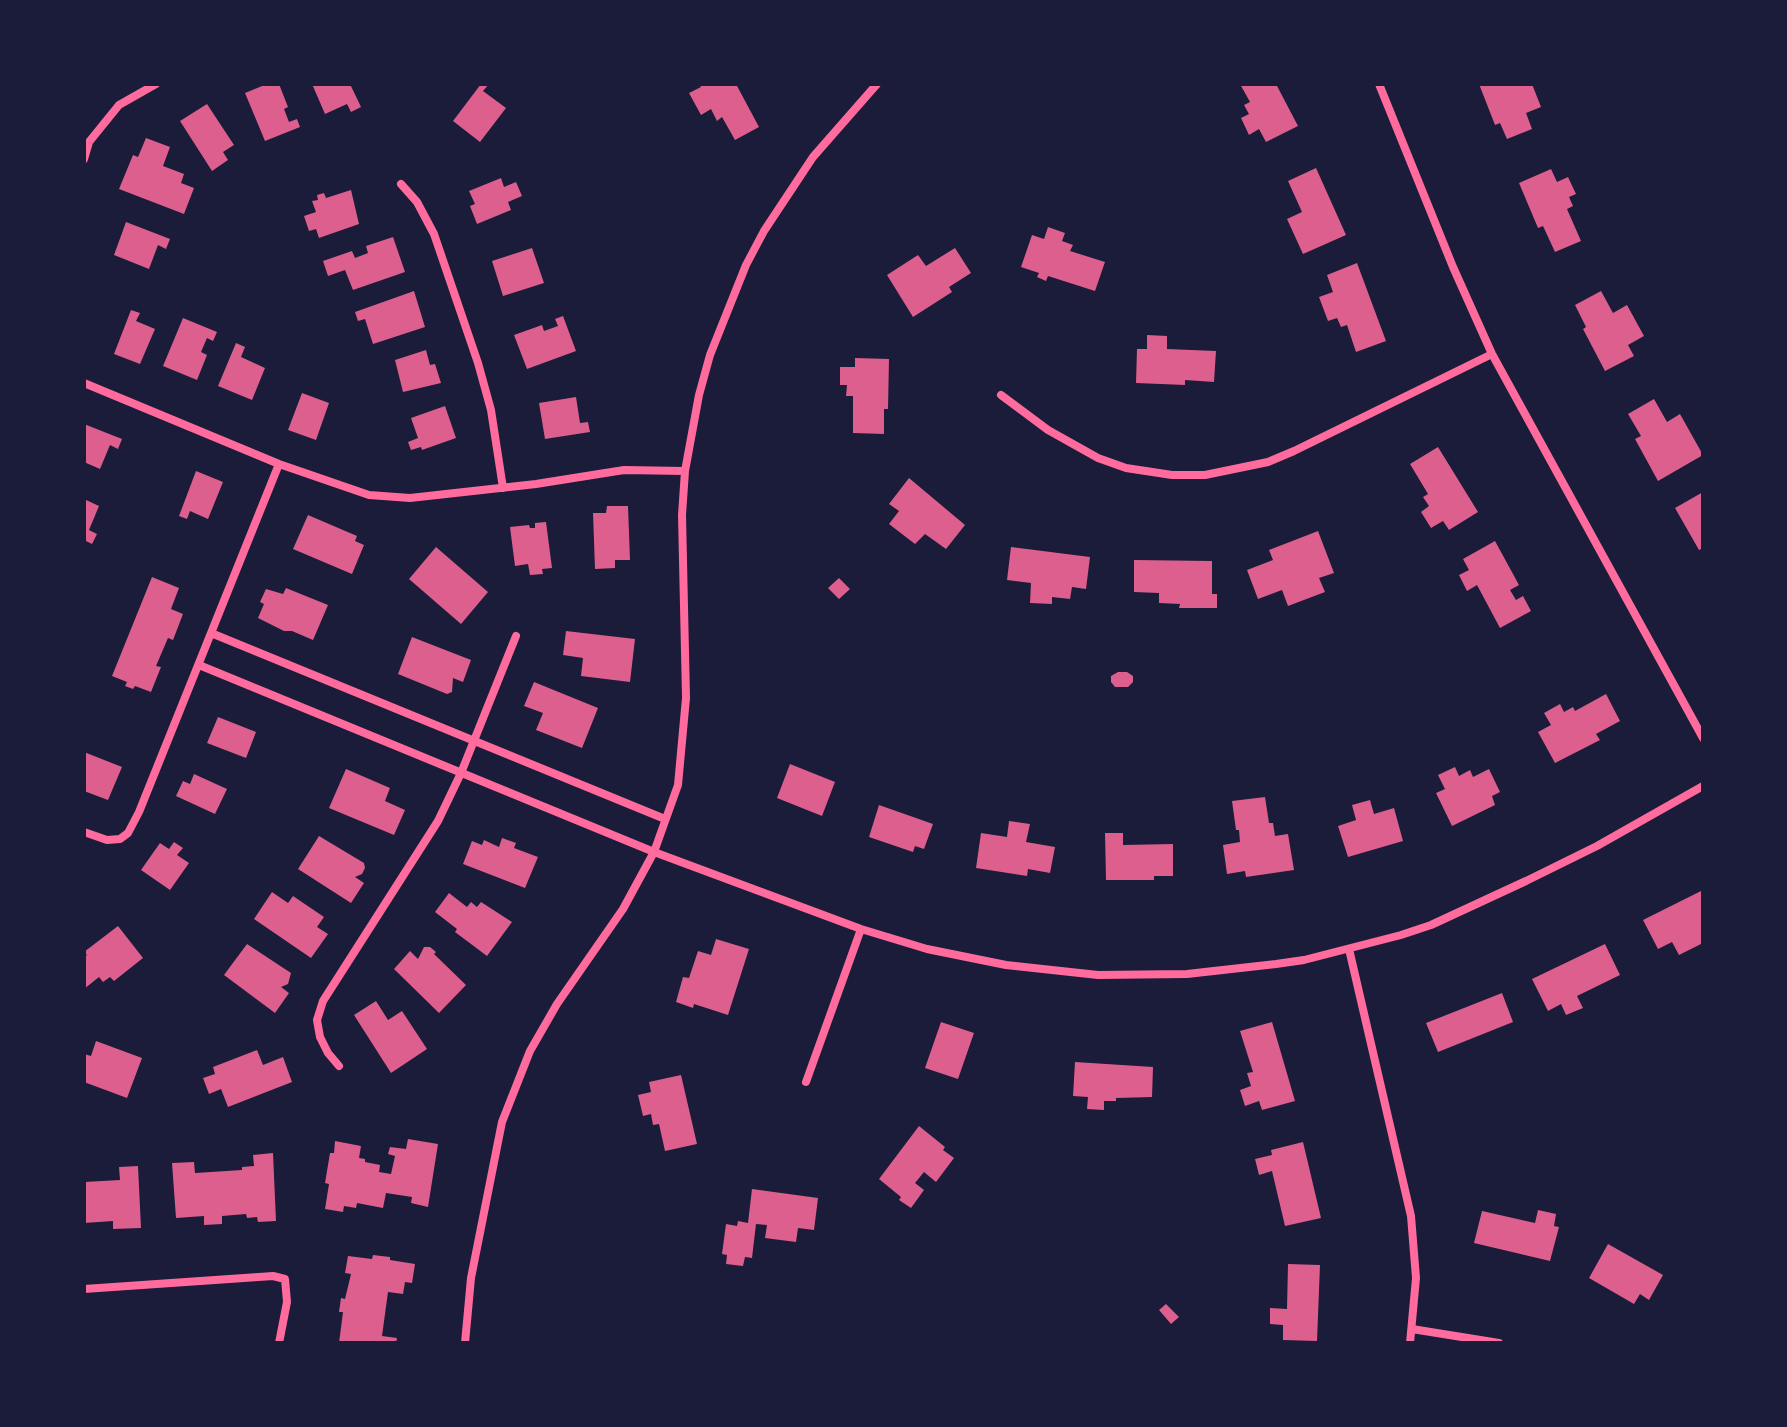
<!DOCTYPE html>
<style>
body{margin:0}
#map{position:relative;width:1787px;height:1427px;overflow:hidden;background:#1b1b3a;font-family:"Source Sans 3",sans-serif}
canvas{display:block}
.frame{position:absolute;inset:0;border:86px solid #1b1b3a;pointer-events:none}
</style>
<div id="map">
<canvas width="1787" height="1427"></canvas>
<div class="frame"></div>
</div>
<script>
const ctx = document.querySelector('canvas').getContext('2d');
ctx.lineJoin = 'round';
function fillPath(path, color) {
  ctx.fillStyle = color;
  ctx.fill(path, 'evenodd');
}
function poly(rows) {
  const path = new Path2D();
  for (const r of rows) {
    path.moveTo(r[0], r[1]);
    for (let i = 2; i < r.length; i += 2) path.lineTo(r[i], r[i + 1]);
  }
  return path;
}
function trace(path, color, width, dash) {
  ctx.strokeStyle = color;
  ctx.lineWidth = width;
  ctx.lineCap = dash ? 'butt' : 'round';
  ctx.setLineDash(dash || []);
  ctx.stroke(path);
}
const building = poly([
 [267,84,279,84,288,107,284,109,289,122,297,119,300,127,265,141,245,93],
 [312,84,350,84,361,107,351,112,347,104,325,114],
 [481,84,489,84,483,91,506,108,480,142,453,121],
 [699,84,736,84,759,127,735,140,722,117,717,121,711,109,701,115,689,93,701,87],
 [1240,84,1276,84,1298,126,1266,142,1259,129,1249,135,1241,118,1249,114,1244,105,1250,102],
 [1479,84,1532,84,1541,107,1526,113,1532,129,1507,139,1500,123,1495,125],
 [207,104,234,145,223,152,228,160,212,171,180,121],
 [146,138,170,147,163,166,184,174,181,183,194,188,184,214,119,189,133,155,138,157],
 [1316,168,1346,235,1303,254,1287,219,1302,212,1288,181],
 [1551,169,1557,182,1568,177,1576,194,1569,197,1573,206,1567,209,1581,241,1555,252,1543,226,1538,228,1519,183],
 [501,178,504,187,516,182,522,196,508,202,511,210,477,224,470,206,475,204,469,191],
 [351,190,359,224,319,238,316,229,309,231,304,216,316,212,312,201,318,200,317,195,324,193,326,198],
 [126,222,170,239,166,249,158,245,149,269,114,255],
 [1048,227,1065,233,1062,241,1073,245,1070,251,1105,262,1095,291,1048,276,1046,281,1037,277,1039,273,1021,267,1032,235,1044,239],
 [393,237,405,272,353,290,345,270,328,276,323,261,352,251,355,258,368,253,366,246],
 [532,248,544,283,503,296,492,261],
 [955,248,971,273,949,287,952,292,913,317,887,275,918,255,926,266],
 [1357,263,1386,341,1356,352,1347,325,1341,327,1337,318,1328,321,1319,297,1333,292,1327,275],
 [414,291,425,327,373,344,365,319,358,321,355,312],
 [1601,291,1613,313,1627,305,1644,336,1628,345,1634,356,1605,371,1583,329,1586,327,1575,305],
 [131,310,140,313,136,321,155,329,140,364,114,354],
 [563,316,576,351,527,369,514,335,542,325,544,331,558,326,555,319],
 [183,318,217,332,213,341,207,338,201,352,207,355,197,380,163,366],
 [1147,335,1167,336,1167,349,1216,351,1214,382,1185,380,1185,385,1136,383,1137,349,1147,349],
 [236,343,245,347,241,357,265,368,252,400,218,386],
 [426,350,430,365,435,364,441,383,403,392,395,360],
 [855,358,889,359,888,409,884,409,884,434,853,433,853,396,846,396,847,385,840,385,840,367,855,367],
 [302,393,329,403,316,440,288,430],
 [576,397,580,423,588,422,590,432,545,439,539,403],
 [1654,399,1667,422,1680,414,1703,455,1658,481,1635,439,1641,436,1628,414],
 [445,406,456,438,422,450,421,447,411,450,408,442,418,438,411,418],
 [84,424,122,439,118,449,110,445,100,469,84,462],
 [1438,447,1478,512,1449,530,1443,521,1431,528,1421,512,1429,506,1423,497,1428,494,1410,464],
 [196,471,223,482,208,519,190,511,187,519,179,516],
 [909,478,965,525,946,549,925,534,915,544,889,524,899,511,889,504],
 [1703,492,1703,548,1699,550,1675,508],
 [84,499,99,506,89,530,97,534,92,544,84,540],
 [607,506,628,506,630,560,615,560,615,568,595,569,593,513,606,513],
 [308,515,357,536,355,541,364,545,352,574,293,549],
 [546,522,552,568,542,569,543,574,530,575,528,564,515,566,510,527,529,525,530,528,535,528,535,523],
 [1318,531,1334,573,1319,578,1325,592,1288,606,1282,590,1258,599,1247,570,1273,560,1269,550],
 [1495,541,1519,585,1510,590,1516,600,1523,596,1531,611,1500,628,1477,585,1467,591,1459,575,1469,570,1463,559],
 [436,547,488,592,461,624,409,579],
 [1011,547,1090,557,1086,589,1072,587,1070,599,1052,597,1052,604,1030,603,1031,583,1007,580],
 [1134,560,1212,561,1212,594,1217,594,1217,608,1179,608,1180,604,1159,603,1159,593,1134,592],
 [152,577,179,588,171,609,183,614,173,640,168,638,156,666,161,667,151,692,135,686,133,689,125,686,127,682,112,676],
 [839,578,850,589,839,599,828,588],
 [286,588,328,605,313,640,292,631,284,631,258,618,264,604,260,602,266,589,283,594],
 [566,631,635,639,630,682,581,676,583,658,563,655],
 [412,637,471,660,463,682,453,678,452,692,447,694,398,674],
 [1118,672,1127,672,1133,676,1133,682,1128,687,1115,687,1111,682,1111,676],
 [534,682,598,708,582,748,536,730,543,713,524,706],
 [1606,694,1620,721,1596,734,1600,740,1555,763,1538,732,1551,725,1544,713,1560,704,1564,712,1573,707,1575,711],
 [218,717,256,732,246,758,207,743],
 [84,752,122,767,108,800,84,791],
 [790,764,835,782,822,816,777,798],
 [1455,767,1459,776,1470,770,1473,777,1489,769,1500,792,1492,796,1495,805,1452,826,1436,793,1445,789,1438,775],
 [346,769,390,788,385,801,405,810,394,835,329,808],
 [194,774,227,789,215,814,176,796,183,781,190,784],
 [1265,797,1269,823,1273,823,1275,836,1288,834,1294,870,1246,877,1245,871,1227,874,1223,845,1240,842,1239,830,1236,830,1232,801],
 [1370,800,1374,814,1394,808,1403,841,1348,857,1338,826,1356,820,1352,805],
 [879,805,933,824,924,849,915,846,913,852,869,837],
 [1009,821,1030,824,1026,842,1055,847,1050,873,1028,869,1027,876,976,868,981,833,1007,837],
 [1105,833,1123,833,1123,845,1173,844,1173,876,1154,876,1154,880,1106,880],
 [319,836,364,863,365,868,362,874,355,877,364,883,351,903,298,869],
 [502,838,516,843,514,848,538,857,525,888,463,864,472,841,482,845,484,840,499,847],
 [174,842,183,848,177,855,189,863,170,890,141,870,160,843,169,849],
 [1703,890,1703,943,1679,955,1672,942,1658,949,1643,920],
 [272,892,288,903,293,896,324,917,317,927,328,934,311,958,254,919],
 [449,893,467,907,471,902,477,907,481,902,512,922,487,956,455,932,457,929,435,912],
 [118,926,143,958,114,981,110,977,103,982,99,977,84,989,84,957,87,955,84,952],
 [716,939,749,949,728,1015,694,1004,693,1008,676,1002,683,977,689,978,698,951,711,955],
 [247,944,291,973,288,984,281,987,289,993,275,1013,224,975],
 [1605,944,1620,975,1577,996,1583,1008,1566,1015,1561,1004,1548,1011,1532,979],
 [424,947,430,947,436,952,434,954,466,985,439,1013,394,969,410,951,418,959],
 [1502,993,1513,1022,1438,1052,1426,1023],
 [376,1001,388,1020,402,1011,427,1049,391,1073,354,1015],
 [941,1022,974,1033,958,1079,925,1068],
 [1272,1022,1295,1101,1262,1110,1259,1101,1245,1106,1240,1090,1251,1086,1247,1073,1253,1072,1240,1031],
 [96,1041,142,1058,127,1098,84,1082,84,1054,91,1056],
 [257,1050,263,1065,283,1057,292,1082,228,1107,221,1089,209,1094,203,1078,215,1074,213,1067],
 [1075,1062,1153,1067,1152,1097,1116,1098,1116,1101,1104,1101,1104,1110,1087,1109,1088,1097,1073,1096],
 [681,1075,697,1144,665,1151,659,1124,653,1125,651,1114,643,1116,638,1095,651,1092,649,1082],
 [919,1126,945,1147,943,1150,954,1158,936,1182,924,1172,915,1183,924,1190,911,1208,899,1200,901,1197,879,1179],
 [408,1139,438,1144,428,1207,411,1203,412,1197,386,1193,383,1208,357,1203,356,1208,344,1206,343,1212,325,1209,329,1184,325,1183,330,1153,334,1153,335,1141,361,1146,359,1158,365,1159,365,1162,380,1165,379,1172,391,1174,395,1156,388,1154,390,1147,406,1149],
 [1303,1142,1321,1218,1285,1226,1272,1171,1259,1175,1255,1159,1272,1155,1271,1150],
 [273,1153,276,1221,258,1222,257,1217,247,1218,246,1214,222,1216,222,1224,204,1225,204,1216,176,1218,172,1163,194,1162,195,1173,242,1170,242,1167,254,1166,253,1155],
 [138,1166,141,1228,113,1229,113,1221,84,1223,84,1182,120,1180,119,1167],
 [752,1189,818,1198,814,1230,798,1228,796,1242,765,1238,767,1225,756,1224,752,1258,745,1257,743,1266,726,1264,727,1255,722,1254,726,1224,737,1226,738,1221,748,1223],
 [1538,1210,1556,1214,1554,1226,1559,1227,1550,1261,1474,1243,1482,1211,1535,1223],
 [1608,1244,1663,1275,1649,1300,1640,1294,1634,1304,1589,1278],
 [373,1255,390,1257,390,1260,415,1264,412,1283,405,1282,403,1294,388,1292,382,1336,397,1338,396,1343,339,1343,343,1312,339,1312,341,1298,345,1299,351,1274,345,1273,348,1256,372,1259],
 [1288,1264,1320,1265,1317,1341,1283,1340,1283,1325,1270,1324,1270,1308,1287,1309],
 [1166,1304,1179,1317,1171,1324,1159,1310]
]);
const minor = poly([
 [1379,84,1453,267,1492,354,1703,738],
 [84,159,89,142,119,105,156,84],
 [401,184,417,202,434,234,478,363,491,410,503,488],
 [84,383,279,464,369,495,410,498,536,484,624,470,685,471],
 [1001,395,1048,430,1098,458,1126,468,1172,475,1205,475,1268,462,1294,451,1492,354],
 [211,633,665,819],
 [199,665,654,852,861,929,927,949,1006,965,1098,975,1187,974,1276,964,1304,960,1401,935,1431,925,1526,881,1597,846,1703,786],
 [84,832,107,840,120,839,128,833,139,812,279,464],
 [1349,949,1411,1216,1416,1278,1410,1343],
 [339,1066,328,1053,320,1037,317,1020,323,1001,438,821,461,773,516,636],
 [806,1082,861,929],
 [84,1289,273,1276,285,1279,287,1302,279,1343],
 [1412,1329,1499,1343],
 [465,1343,471,1278,502,1122,530,1051,557,1004,623,909,654,852,678,785,686,698,682,515,685,471,699,395,710,355,746,265,764,231,813,157,877,84]
]);
fillPath(building, '#dd5f8e');
trace(minor, '#ff6b9d', 8);
</script>
